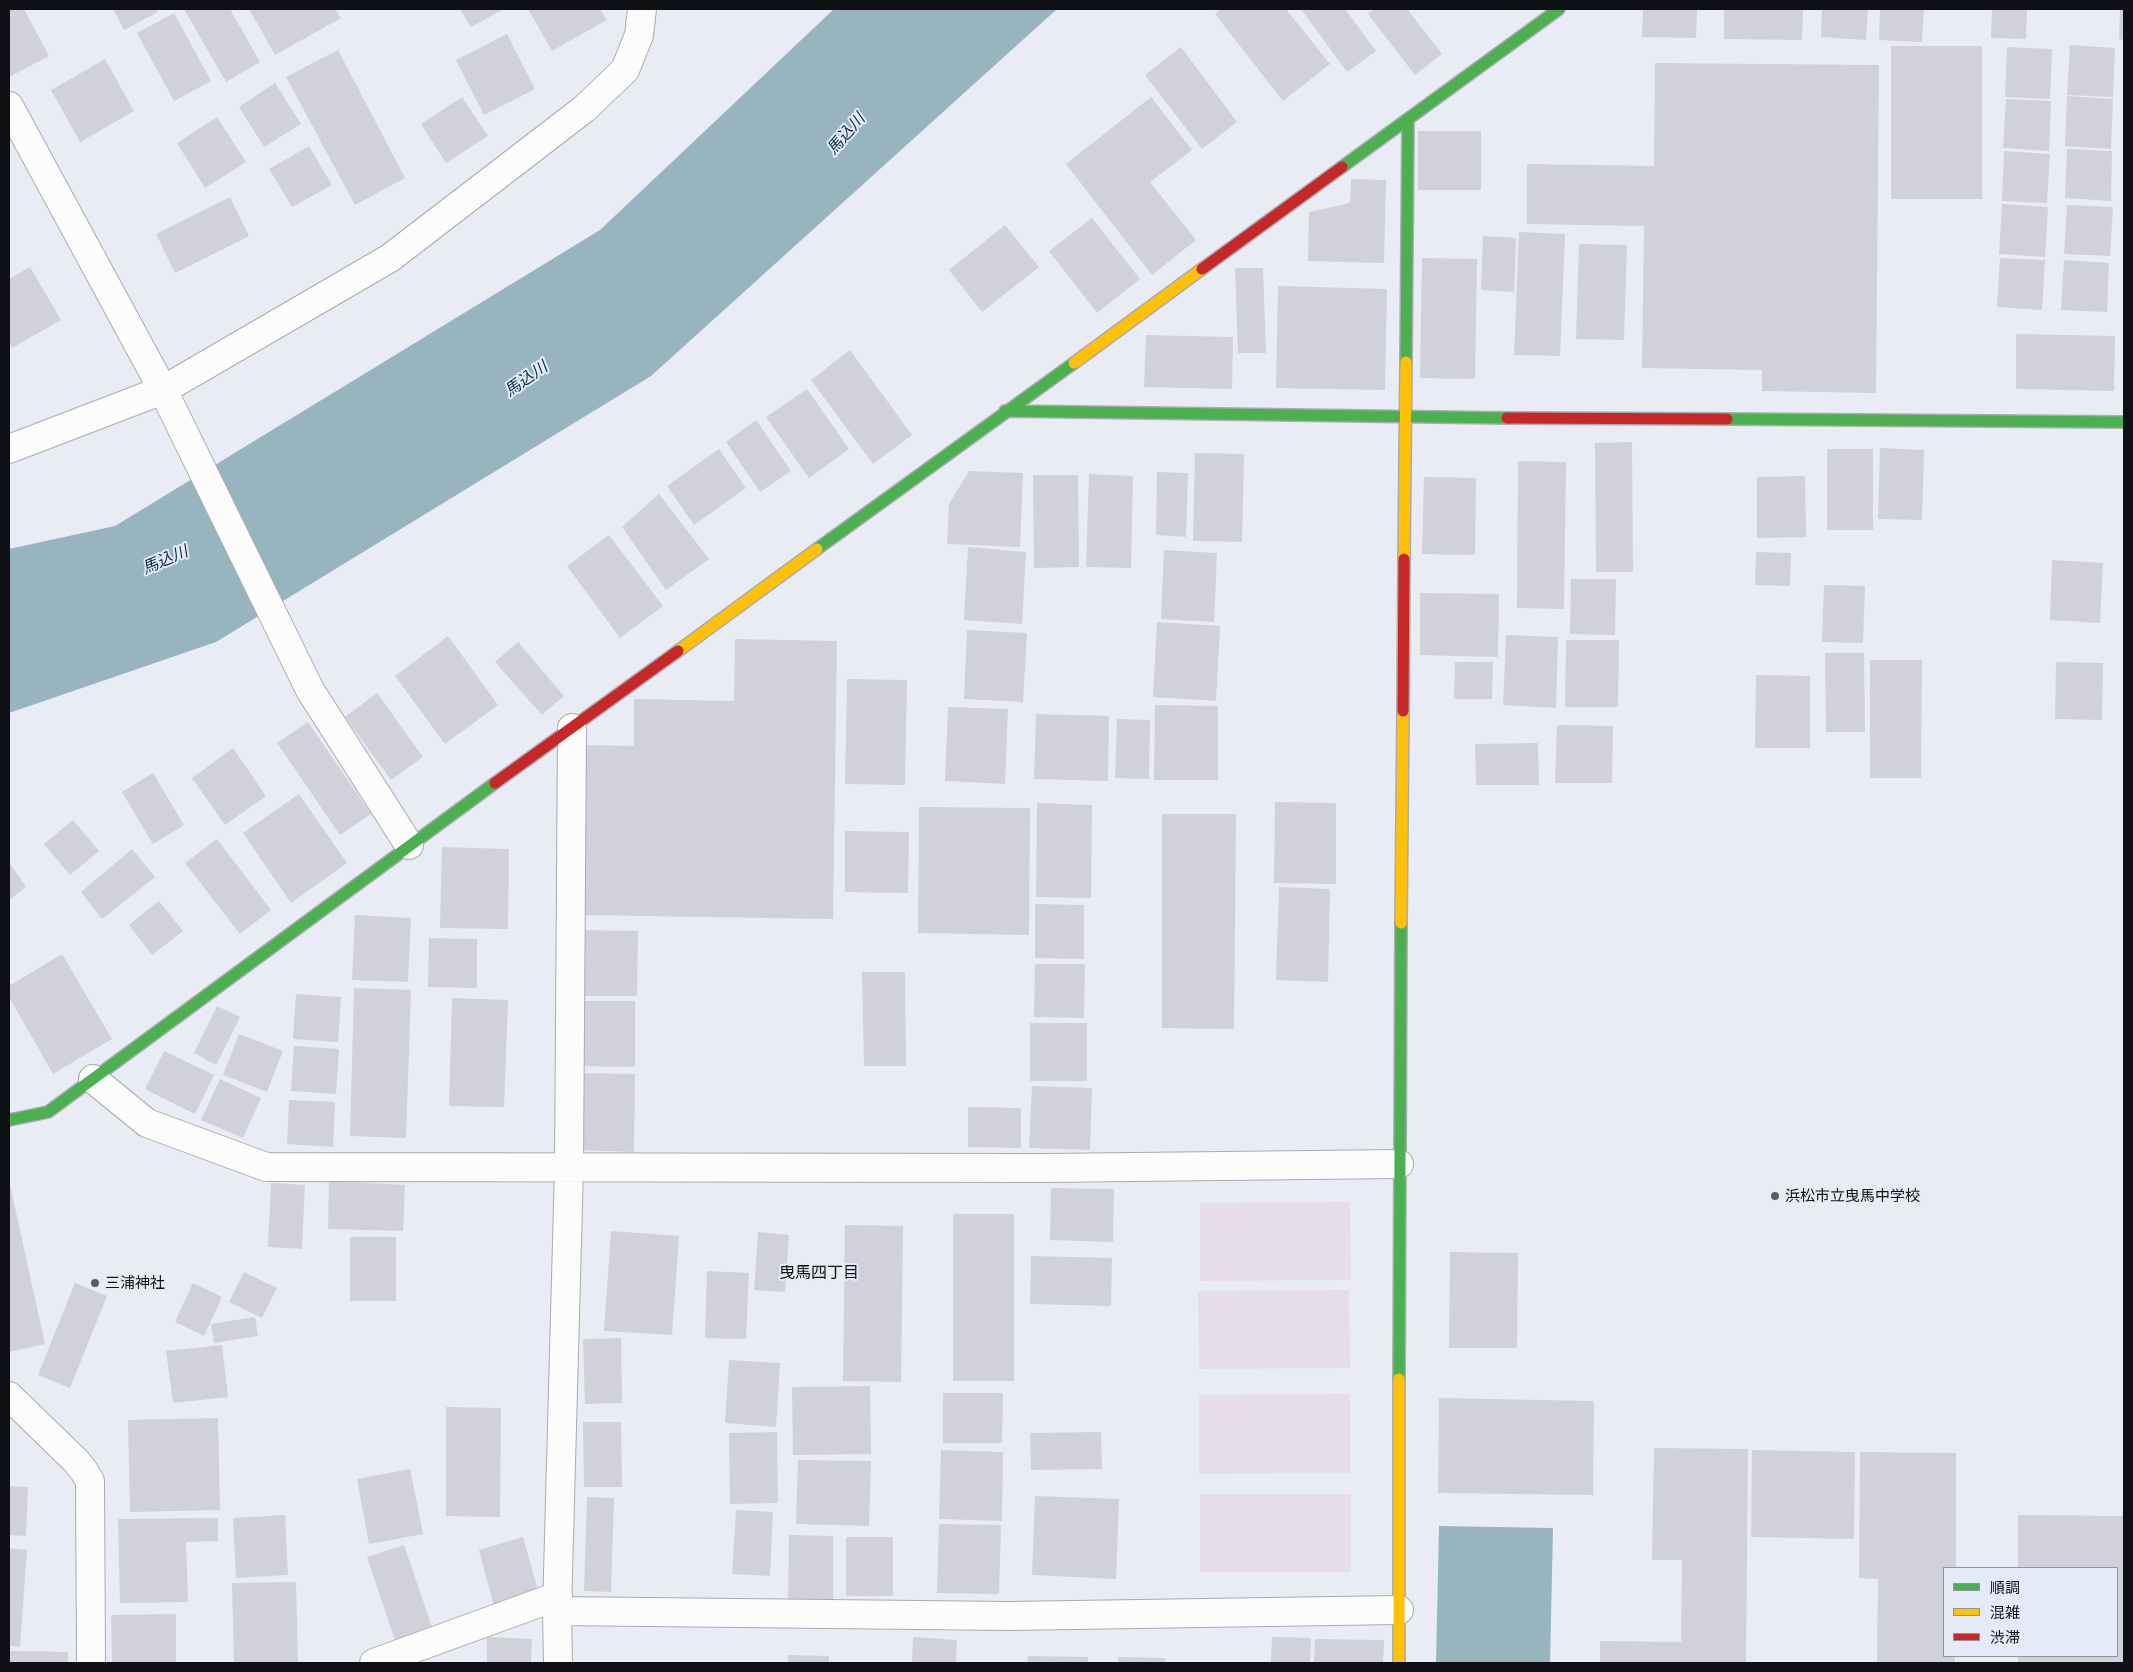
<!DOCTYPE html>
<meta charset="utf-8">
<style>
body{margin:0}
#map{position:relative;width:2133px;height:1672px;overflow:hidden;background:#e9ecf4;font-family:"Golos Text","Noto Sans JP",sans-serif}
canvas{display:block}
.frame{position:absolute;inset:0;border:10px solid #0e1014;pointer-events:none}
.legend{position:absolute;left:1943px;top:1567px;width:175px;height:90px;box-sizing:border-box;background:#e5eaf8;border:1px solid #8f939d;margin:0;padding:6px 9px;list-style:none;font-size:15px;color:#0e1014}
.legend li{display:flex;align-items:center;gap:10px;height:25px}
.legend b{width:25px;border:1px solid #8f939d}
</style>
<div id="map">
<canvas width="2133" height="1672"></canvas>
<div class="frame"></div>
<ul class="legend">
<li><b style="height:6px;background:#4caf50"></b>順調</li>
<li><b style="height:6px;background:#ffc107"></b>混雑</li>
<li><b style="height:6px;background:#c62828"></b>渋滞</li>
</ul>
</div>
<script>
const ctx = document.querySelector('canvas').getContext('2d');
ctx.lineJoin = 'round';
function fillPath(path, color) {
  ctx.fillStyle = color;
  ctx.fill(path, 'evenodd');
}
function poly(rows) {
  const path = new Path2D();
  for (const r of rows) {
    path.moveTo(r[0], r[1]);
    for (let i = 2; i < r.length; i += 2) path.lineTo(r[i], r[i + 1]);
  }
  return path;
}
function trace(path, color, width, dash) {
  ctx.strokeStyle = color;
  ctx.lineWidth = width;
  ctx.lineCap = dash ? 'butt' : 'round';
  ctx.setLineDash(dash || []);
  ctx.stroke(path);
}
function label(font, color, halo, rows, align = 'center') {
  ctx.font = font + ' "Golos Text","Noto Sans JP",sans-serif';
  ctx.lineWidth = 4;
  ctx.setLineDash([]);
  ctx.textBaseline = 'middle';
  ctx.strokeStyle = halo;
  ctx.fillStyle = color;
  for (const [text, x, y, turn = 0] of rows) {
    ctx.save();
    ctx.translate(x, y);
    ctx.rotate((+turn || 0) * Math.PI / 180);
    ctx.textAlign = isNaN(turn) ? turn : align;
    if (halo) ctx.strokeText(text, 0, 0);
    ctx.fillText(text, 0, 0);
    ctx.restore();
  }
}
const green = poly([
 [1350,1202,1351,1280,1200,1281,1200,1203],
 [1349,1290,1350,1368,1199,1369,1198,1291],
 [1350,1394,1350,1473,1199,1474,1199,1395],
 [1200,1494,1351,1494,1351,1572,1200,1572]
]);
const water = poly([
 [834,9,1057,9,651,376,216,642,9,713,9,549,115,526,600,230],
 [1439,1526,1553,1528,1550,1663,1436,1663]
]);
const building = poly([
 [9,9,24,9,49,56,9,77],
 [113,9,156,9,158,12,124,30],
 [184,9,230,9,260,62,226,82],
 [249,9,335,9,341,18,275,55],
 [460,9,504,9,471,27],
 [528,9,600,9,607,20,552,51],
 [1221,9,1286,9,1330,64,1283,101,1215,14],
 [1301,9,1345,9,1376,51,1347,72],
 [1374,9,1407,9,1442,54,1415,75,1368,14],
 [1643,9,1697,9,1696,38,1642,37],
 [1724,9,1803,9,1802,40,1724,39],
 [1822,9,1868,9,1866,40,1821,37],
 [1880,9,1924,9,1922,42,1879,40],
 [1992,9,2027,9,2026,39,1991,38],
 [2120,9,2124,9,2124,40,2119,39],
 [174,13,211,81,174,101,137,33],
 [507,34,535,89,484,115,456,60],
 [2070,45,2115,48,2113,97,2067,95],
 [1891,46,1982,46,1982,199,1891,199],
 [1181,47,1237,122,1202,149,1145,75],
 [2007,47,2052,49,2050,99,2005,97],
 [338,50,405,178,355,205,286,77],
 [105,59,134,111,80,142,51,90],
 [1655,63,1879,65,1876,393,1762,391,1762,370,1642,368,1644,226,1527,224,1527,164,1654,166],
 [275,83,301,124,264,147,239,107],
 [2067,96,2113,99,2111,149,2065,146],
 [462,97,488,136,446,163,421,124],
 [1151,97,1192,150,1150,182,1196,240,1152,275,1066,164],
 [2006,99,2051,101,2049,151,2003,148],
 [217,117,246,162,205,188,177,143],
 [1418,131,1481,131,1481,190,1418,190],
 [309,146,332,185,292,207,269,169],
 [2067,149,2112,151,2111,201,2065,198],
 [2004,151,2050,154,2047,203,2002,201],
 [1351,179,1386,180,1384,263,1308,261,1309,212,1350,203],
 [230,197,249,236,175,273,156,234],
 [2002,204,2048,207,2045,257,1999,254],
 [2067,205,2113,207,2110,256,2064,254],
 [1092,218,1140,279,1097,313,1049,251],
 [1005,225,1039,267,982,312,949,270],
 [1519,232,1565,234,1560,356,1514,355],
 [1483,236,1516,238,1514,292,1481,290],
 [1579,244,1627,245,1624,340,1576,339],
 [1422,258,1477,259,1475,379,1420,378],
 [2000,258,2045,260,2042,310,1997,307],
 [2064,260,2109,263,2107,312,2061,310],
 [30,267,61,320,12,348,9,342,9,279],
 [1235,268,1263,268,1266,353,1238,353],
 [1278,286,1387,289,1385,390,1276,388],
 [2016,334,2115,336,2114,391,2016,389],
 [1146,335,1233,337,1232,389,1144,387],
 [850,350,912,435,873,464,811,380],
 [807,389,849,449,809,478,766,417],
 [756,420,791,471,760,492,726,442],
 [1632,442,1633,572,1596,572,1595,443],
 [1880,448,1924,450,1922,520,1878,519],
 [719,449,746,488,694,525,667,486],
 [1827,449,1873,449,1873,530,1827,530],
 [1195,453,1244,454,1242,542,1193,541],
 [1518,461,1566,462,1564,609,1517,608],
 [969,471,1023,473,1020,547,947,544,949,504],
 [1157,472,1188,473,1186,537,1156,535],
 [1089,474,1133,476,1131,568,1086,567],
 [1033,475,1078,475,1079,567,1034,568],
 [1805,476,1806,537,1757,538,1757,477],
 [1424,477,1476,478,1475,555,1422,554],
 [659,494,709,559,666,590,622,527],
 [609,535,663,606,620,638,567,566],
 [968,547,1026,552,1022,624,964,620],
 [1164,550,1217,553,1214,622,1161,619],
 [1756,552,1791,553,1790,586,1755,585],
 [2052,560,2103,563,2100,623,2050,620],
 [1571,579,1616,579,1615,635,1570,634],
 [1824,585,1865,586,1863,643,1822,642],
 [1420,593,1499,594,1498,657,1420,655],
 [1157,622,1220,626,1216,701,1153,697],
 [967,630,1027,633,1023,702,964,699],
 [1506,635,1558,637,1556,708,1503,705],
 [448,636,498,705,445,744,395,676],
 [735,639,837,641,833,919,581,915,583,745,634,746,634,699,734,701],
 [1566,640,1619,640,1618,707,1565,707],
 [518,642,564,696,542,715,495,662],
 [1825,653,1864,653,1865,732,1826,732],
 [1870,660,1922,660,1921,778,1870,778],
 [1455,662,1493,662,1492,699,1454,699],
 [2056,662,2103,663,2102,720,2055,719],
 [1756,675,1810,676,1810,748,1755,748],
 [847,679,907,680,905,785,845,784],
 [377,693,423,757,391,780,345,717],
 [1155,705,1218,706,1218,780,1154,780],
 [948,707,1008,709,1005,784,945,781],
 [1036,714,1109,716,1108,781,1034,779],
 [1117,719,1150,720,1149,779,1115,778],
 [308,722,371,814,340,835,277,743],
 [1557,725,1613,726,1612,783,1555,783],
 [1538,743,1539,785,1476,785,1475,744],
 [233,748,266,796,225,825,192,778],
 [153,773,184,825,153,844,122,792],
 [299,794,347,863,291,903,243,833],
 [1275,802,1336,803,1336,884,1274,883],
 [1037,803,1092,805,1091,898,1036,897],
 [919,807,1030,808,1029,935,918,933],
 [1162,814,1236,814,1234,1029,1162,1028],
 [73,820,99,851,70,875,44,844],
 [845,831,909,832,908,893,845,892],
 [217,839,271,910,240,934,185,863],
 [442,847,509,849,508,929,440,928],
 [132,849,155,877,102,919,81,892],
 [9,862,26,887,9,900],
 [1279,887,1330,889,1328,982,1276,980],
 [159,901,183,931,152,955,129,925],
 [1035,904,1084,905,1084,959,1035,958],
 [355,915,411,918,408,982,352,980],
 [580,930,638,931,637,996,579,996],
 [429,938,477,939,477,988,428,987],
 [62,954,112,1039,53,1074,9,997,9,986],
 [1035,964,1085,964,1084,1018,1034,1017],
 [862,972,905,972,906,1066,864,1066],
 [354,988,411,990,406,1138,350,1136],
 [296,994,341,997,338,1042,293,1039],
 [452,998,508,1000,504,1107,449,1106],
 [577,1001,635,1001,635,1067,576,1066],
 [217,1006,240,1017,216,1065,194,1053],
 [1030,1023,1087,1023,1087,1081,1030,1081],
 [239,1034,283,1051,267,1092,223,1075],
 [294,1046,339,1049,336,1094,291,1091],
 [164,1051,214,1075,195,1114,145,1089],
 [578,1073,635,1074,634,1152,576,1150],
 [220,1079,261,1098,243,1138,201,1120],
 [1032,1086,1092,1088,1090,1150,1029,1148],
 [289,1100,335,1102,333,1147,287,1144],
 [968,1107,1021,1108,1021,1148,968,1147],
 [9,1180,45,1344,9,1352],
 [329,1181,405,1185,403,1231,328,1229],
 [271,1183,305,1185,302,1249,268,1247],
 [1051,1188,1114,1189,1113,1242,1050,1240],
 [953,1214,1014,1214,1014,1381,953,1381],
 [845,1225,903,1226,901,1382,843,1381],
 [611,1231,679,1236,672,1335,604,1331],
 [758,1232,789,1235,785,1292,754,1290],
 [350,1237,396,1237,396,1301,350,1301],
 [1450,1252,1518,1253,1517,1348,1449,1348],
 [1031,1256,1112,1258,1111,1306,1030,1304],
 [707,1271,749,1273,746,1339,705,1338],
 [244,1272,277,1288,262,1318,229,1302],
 [75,1283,107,1296,70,1388,38,1375],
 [193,1283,222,1297,204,1336,175,1322],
 [255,1317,258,1336,214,1343,211,1324],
 [621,1338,622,1403,585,1404,583,1339],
 [222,1345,228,1397,173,1403,166,1351],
 [729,1360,780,1363,776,1427,725,1423],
 [870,1386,871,1454,793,1455,792,1387],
 [943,1393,1003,1393,1002,1443,943,1443],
 [1439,1398,1594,1401,1593,1495,1438,1493],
 [446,1407,501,1408,500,1517,446,1516],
 [218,1418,220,1510,130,1512,128,1420],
 [583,1422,621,1422,622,1487,584,1487],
 [777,1432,778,1503,730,1504,729,1433],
 [1101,1432,1102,1469,1031,1470,1030,1433],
 [1654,1448,1748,1449,1746,1663,1600,1663,1600,1641,1681,1642,1682,1560,1652,1560],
 [941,1450,1003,1452,1002,1521,939,1519],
 [1752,1450,1855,1452,1854,1539,1751,1537],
 [1860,1452,1956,1453,1956,1568,1944,1568,1944,1656,1955,1656,1955,1663,1877,1663,1878,1579,1859,1578],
 [798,1460,871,1461,869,1526,796,1524],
 [410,1469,423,1534,369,1544,357,1479],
 [9,1486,28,1487,26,1536,9,1535],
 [1035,1496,1119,1499,1116,1579,1032,1575],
 [587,1497,614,1498,611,1592,584,1591],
 [736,1510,773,1512,770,1576,732,1574],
 [285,1515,288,1575,236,1578,233,1518],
 [2018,1515,2124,1516,2124,1663,2018,1663,2018,1656,2117,1656,2117,1568,2018,1568],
 [218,1518,218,1541,186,1542,188,1602,120,1603,118,1519],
 [939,1524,1001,1525,999,1594,937,1593],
 [789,1535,833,1536,833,1606,788,1605],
 [523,1537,539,1594,494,1606,479,1550],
 [846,1537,893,1537,893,1596,846,1596],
 [404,1545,432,1627,395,1640,367,1557],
 [9,1548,27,1550,20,1647,9,1646],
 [296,1582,298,1663,234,1663,232,1583],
 [176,1614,176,1663,112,1663,111,1615],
 [487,1637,532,1639,531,1663,487,1663],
 [913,1637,957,1640,956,1663,912,1663],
 [1272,1637,1311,1638,1310,1663,1271,1663],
 [1315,1639,1384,1640,1383,1663,1314,1663],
 [9,1651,68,1652,68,1663,9,1663],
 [788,1655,829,1656,829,1663,788,1663],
 [1028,1656,1088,1657,1088,1663,1027,1663],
 [1118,1657,1165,1658,1165,1663,1118,1663]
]);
const street = poly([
 [9,106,163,390,310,690,409,845],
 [9,449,163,390,390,258,584,109,625,70,639,35,642,9],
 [93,1079,147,1123,266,1167,1046,1168,1399,1164],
 [9,1396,76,1461,84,1471,90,1481,91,1663],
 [557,1611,1009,1616,1399,1610],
 [374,1663,558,1596],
 [558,1663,557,1611,569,1168,572,728]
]);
const fast = poly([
 [1342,167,1559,9],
 [1406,362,1408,120],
 [1005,411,1507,418],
 [1727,419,2124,422],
 [817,549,1074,363],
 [9,1120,48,1112,495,783],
 [1399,1379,1401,923]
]);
const slow = poly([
 [1074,363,1202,269],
 [1404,559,1406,362],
 [678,651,817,549],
 [1401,923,1403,711],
 [1399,1379,1399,1663]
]);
const jam = poly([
 [1202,269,1342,167],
 [1507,418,1727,419],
 [1403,711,1404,559],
 [495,783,678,651]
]);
const markers = [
 [1775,1196,5,"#5b5d62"],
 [95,1283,5,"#5b5d62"]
];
const poiNames = [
 ["浜松市立曳馬中学校",1785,1196],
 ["三浦神社",105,1283]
];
const waterNames = [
 ["馬込川",846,134,-49],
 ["馬込川",526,379,-35],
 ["馬込川",165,560,-23]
];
const neighbourhoodNames = [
 ["曳馬四丁目",819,1273]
];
fillPath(green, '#e5dcec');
fillPath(water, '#98b4bf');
fillPath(building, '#d1d1db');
trace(street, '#a9abb1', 30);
trace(fast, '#a9abb1', 14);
trace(slow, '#a9abb1', 14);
trace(jam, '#a9abb1', 14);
trace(street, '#fcfcfd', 28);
trace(fast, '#4caf50', 11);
trace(slow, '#ffc107', 11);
trace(jam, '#c62828', 11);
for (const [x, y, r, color] of markers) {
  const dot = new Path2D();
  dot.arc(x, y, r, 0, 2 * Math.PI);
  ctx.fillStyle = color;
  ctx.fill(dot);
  trace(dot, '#e5eaf8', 2);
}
label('15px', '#0e1014', '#e5eaf8', poiNames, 'left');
label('italic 16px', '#08303a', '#e5eaf8', waterNames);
label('16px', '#0e1014', '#e5eaf8', neighbourhoodNames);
</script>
